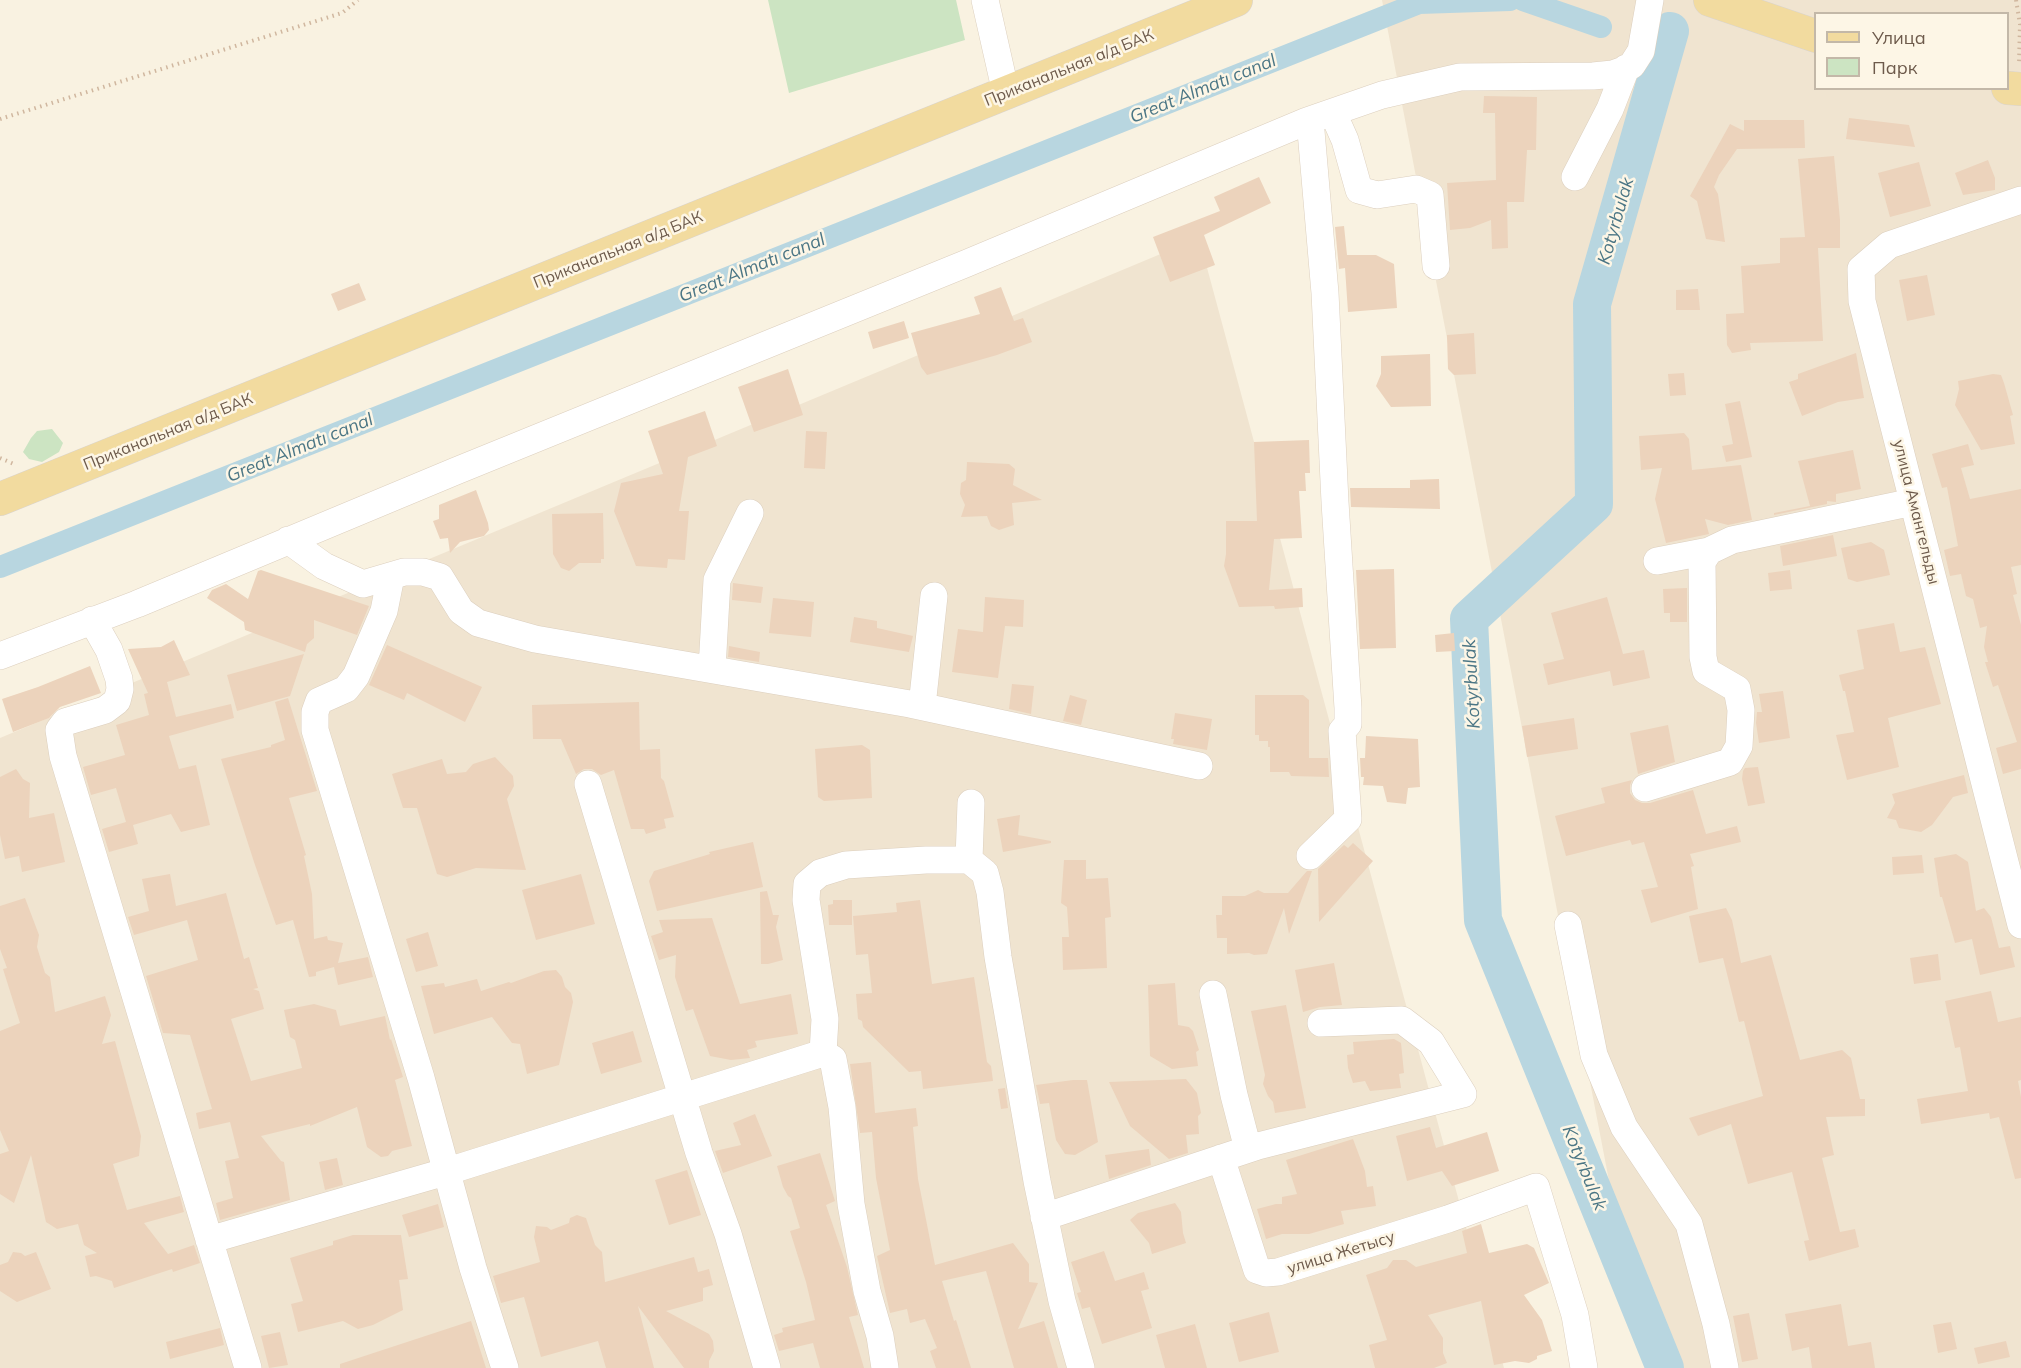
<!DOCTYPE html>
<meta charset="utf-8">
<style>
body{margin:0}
#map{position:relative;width:2021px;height:1368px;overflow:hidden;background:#f9f2e1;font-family:Mulish,sans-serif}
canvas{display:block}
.legend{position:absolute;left:1814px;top:12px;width:195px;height:78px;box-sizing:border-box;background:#fdf6e6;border:2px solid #c3b8a8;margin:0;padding:8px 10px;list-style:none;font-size:18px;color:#6d5a4b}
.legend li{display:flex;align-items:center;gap:12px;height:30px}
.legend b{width:30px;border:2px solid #c3b8a8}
</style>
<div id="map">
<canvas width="2021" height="1368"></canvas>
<ul class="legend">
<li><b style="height:8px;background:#f2db9f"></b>Улица</li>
<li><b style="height:16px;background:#cce4c2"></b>Парк</li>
</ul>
</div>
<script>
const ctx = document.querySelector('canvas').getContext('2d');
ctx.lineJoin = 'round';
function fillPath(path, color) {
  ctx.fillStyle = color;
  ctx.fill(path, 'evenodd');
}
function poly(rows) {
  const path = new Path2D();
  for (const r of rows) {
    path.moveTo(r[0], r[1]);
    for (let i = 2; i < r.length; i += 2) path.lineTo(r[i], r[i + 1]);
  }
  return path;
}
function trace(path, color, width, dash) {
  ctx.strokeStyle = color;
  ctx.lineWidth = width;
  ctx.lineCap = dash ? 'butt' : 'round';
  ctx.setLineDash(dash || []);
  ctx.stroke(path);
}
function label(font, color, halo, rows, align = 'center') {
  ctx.font = font + ' Mulish,sans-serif';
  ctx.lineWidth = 5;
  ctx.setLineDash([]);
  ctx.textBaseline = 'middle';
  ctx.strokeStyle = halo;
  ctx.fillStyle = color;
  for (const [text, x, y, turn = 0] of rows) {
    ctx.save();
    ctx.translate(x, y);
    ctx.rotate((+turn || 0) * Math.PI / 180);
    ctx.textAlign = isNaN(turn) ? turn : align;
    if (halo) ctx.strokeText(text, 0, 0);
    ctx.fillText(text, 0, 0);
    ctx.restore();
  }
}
const residential = poly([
 [1382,0,2021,0,2021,1368,1645,1368],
 [1816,14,2008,14,2008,88,1816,88],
 [1199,238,1504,1368,0,1368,0,738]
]);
const green = poly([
 [768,0,956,0,965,40,789,93],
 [52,429,63,443,59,452,42,462,29,459,23,452,31,438,37,431]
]);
const canal = poly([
 [1523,0,1601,27],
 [0,567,1419,3,1510,0]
]);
const river = poly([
 [1665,1368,1483,920,1469,619,1594,504,1592,304,1670,31]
]);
const building = poly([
 [1484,96,1537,97,1536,150,1527,150,1524,202,1507,202,1508,248,1492,249,1491,220,1470,228,1450,230,1447,183,1496,180,1495,113,1483,113],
 [1849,118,1909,125,1915,147,1846,139],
 [1744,120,1804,120,1805,148,1737,149,1719,175,1714,187,1718,194,1725,242,1706,239,1697,201,1690,196,1730,124,1744,131],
 [1834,156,1840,220,1840,248,1818,248,1823,341,1750,343,1751,350,1732,353,1727,345,1726,314,1744,313,1741,266,1780,263,1780,238,1805,237,1798,159],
 [1988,160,1995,178,1995,190,1963,195,1955,173],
 [1919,162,1931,206,1890,217,1878,173],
 [1259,177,1271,203,1204,235,1215,265,1170,282,1153,237,1220,211,1214,197],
 [1344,226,1347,255,1376,255,1394,264,1397,308,1348,312,1345,268,1339,269,1335,227],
 [1927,275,1935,315,1907,321,1899,280],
 [359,283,366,300,338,311,331,294],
 [1001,287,1014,321,1023,318,1032,342,997,355,927,375,921,367,911,333,980,314,974,297],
 [1698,289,1700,310,1676,310,1676,290],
 [904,321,909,338,873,349,868,332],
 [1474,333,1476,374,1454,375,1448,369,1447,335],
 [1856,353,1864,398,1838,402,1802,416,1789,382,1798,379,1798,374],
 [1430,354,1431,406,1391,407,1376,386,1381,374,1381,356],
 [788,369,803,415,754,432,738,387],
 [1684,373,1686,395,1670,396,1668,374],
 [1993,374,2001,375,2004,383,2013,415,2010,416,2015,444,1981,450,1955,405,1959,389,1958,381],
 [1740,401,1752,457,1726,462,1722,446,1733,444,1725,404],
 [705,411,717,446,688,457,679,511,689,511,685,560,668,559,667,568,636,566,614,511,621,483,663,474,648,431],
 [806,431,827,432,825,469,804,468],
 [1684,433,1689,439,1692,470,1741,465,1752,520,1728,525,1705,519,1709,534,1666,543,1655,499,1662,468,1641,470,1639,436],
 [1309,440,1310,473,1305,473,1306,491,1299,491,1302,538,1274,539,1269,590,1302,588,1303,607,1275,609,1274,606,1239,607,1224,566,1226,554,1226,521,1257,521,1254,442],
 [1968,444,1974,465,1961,468,1970,499,2021,489,2021,565,2011,567,2017,594,2013,595,2021,625,2021,769,2003,774,1996,748,2017,742,1998,685,1993,687,1985,662,1988,662,1984,647,1987,626,1980,628,1973,599,1966,596,1961,574,1950,576,1944,550,1958,546,1947,487,1942,488,1932,454],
 [1853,450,1861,489,1836,494,1836,502,1827,501,1827,504,1774,515,1774,513,1810,506,1798,461],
 [967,462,1009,464,1015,469,1013,485,1042,500,1012,503,1014,525,999,530,991,526,987,516,961,517,965,505,960,494,961,483,966,480],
 [1439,479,1440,509,1351,507,1350,488,1410,488,1410,480],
 [476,490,488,523,489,530,484,536,460,542,450,553,448,538,440,539,433,521,439,519,439,505],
 [603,513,604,559,601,559,601,563,579,563,569,571,561,568,553,554,552,514],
 [1833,535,1837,556,1783,566,1780,546],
 [1871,542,1884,550,1890,575,1857,582,1848,579,1841,548],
 [1394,569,1396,648,1360,649,1356,570],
 [261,570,369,606,357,635,314,620,314,638,307,644,305,652,245,630,244,622,207,598,212,590,226,584,248,599,258,571],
 [1790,570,1792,589,1770,591,1768,573],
 [733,583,763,587,761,603,732,600],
 [1687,588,1687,622,1670,622,1670,613,1664,613,1663,589],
 [985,597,1024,600,1023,627,1005,626,998,678,952,672,958,629,983,632],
 [1607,597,1623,654,1644,650,1650,678,1613,686,1610,671,1548,685,1543,664,1564,659,1551,613],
 [773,598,814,602,811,637,769,633],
 [854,617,877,621,877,628,913,636,909,652,850,642],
 [1894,623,1900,652,1925,647,1941,704,1888,718,1899,767,1847,780,1836,735,1854,732,1845,691,1843,691,1839,675,1864,669,1857,630],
 [1454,633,1455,651,1436,652,1435,635],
 [174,640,190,675,167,682,176,717,231,704,234,718,169,736,179,769,196,765,210,825,181,832,171,814,133,825,138,844,109,852,102,829,126,822,116,788,91,795,83,767,125,755,116,725,149,715,144,694,148,693,128,649,161,647],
 [387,645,482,687,465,722,407,693,404,700,369,685],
 [729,646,760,652,759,662,728,657],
 [304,654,290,696,237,711,227,675],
 [90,666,101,693,60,707,49,718,13,732,2,699,38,687],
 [1012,684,1034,686,1031,714,1009,709],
 [1783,691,1790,738,1759,743,1756,723,1757,712,1762,712,1759,694],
 [1070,695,1087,700,1081,725,1063,721],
 [1255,695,1303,695,1309,700,1309,758,1328,758,1329,777,1291,776,1289,772,1270,772,1270,747,1268,747,1268,741,1259,741,1259,735,1255,735],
 [288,698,317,791,289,798,306,855,304,856,312,894,314,939,327,936,328,940,343,943,338,963,368,957,373,977,338,985,334,967,316,972,316,976,309,977,293,920,276,925,254,862,221,759,271,747,271,745,285,740,275,702],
 [639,702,640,750,660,749,661,778,664,781,674,817,664,819,666,828,646,834,644,829,631,829,614,770,601,775,592,769,584,769,576,774,561,739,533,739,532,705],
 [1175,713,1212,719,1207,750,1173,744,1174,739,1171,739],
 [1574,718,1578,749,1527,757,1522,726],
 [1668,725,1675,762,1638,774,1630,733],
 [1366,736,1418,739,1420,787,1408,788,1406,804,1387,802,1383,786,1363,785,1364,777,1361,777,1360,758,1365,758],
 [862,745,870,750,872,798,824,801,818,797,815,749],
 [495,757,513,776,514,786,507,799,526,870,476,868,447,877,437,874,417,808,403,808,392,774,442,759,447,774,466,772,473,764],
 [1758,767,1765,803,1748,806,1742,779,1743,771,1745,768],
 [16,769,23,779,30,783,29,818,54,813,65,862,22,872,19,856,5,859,0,835,0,777],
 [1964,775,1968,793,1953,797,1932,825,1921,832,1899,828,1896,820,1887,818,1895,803,1892,794],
 [1632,780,1630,785,1630,793,1635,800,1642,803,1650,803,1693,790,1706,834,1737,826,1741,842,1690,854,1694,866,1691,867,1698,909,1651,923,1641,890,1658,887,1644,842,1632,845,1630,840,1566,856,1555,816,1605,803,1601,788],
 [1020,815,1018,835,1051,841,1051,843,1003,852,997,819],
 [753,842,763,887,657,911,649,881,654,871,710,854,709,852],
 [1353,843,1373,861,1319,922,1318,869,1344,845,1348,848],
 [1956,854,1968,862,1976,911,1984,908,1991,917,1999,948,2010,946,2015,967,1980,975,1972,939,1955,943,1942,897,1940,897,1934,858],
 [1922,855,1924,873,1893,875,1892,857],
 [1064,860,1086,860,1086,879,1108,878,1111,917,1105,918,1107,968,1063,970,1062,937,1069,937,1067,907,1061,903],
 [1307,871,1312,871,1289,934,1284,908,1267,954,1254,955,1249,953,1227,954,1227,938,1217,938,1216,915,1222,915,1222,896,1245,896,1258,890,1264,893,1288,893],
 [170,874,176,906,226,893,244,959,249,957,258,988,253,989,259,991,264,1009,231,1019,251,1081,302,1068,295,1040,290,1037,284,1010,314,1004,336,1010,340,1026,385,1016,390,1040,391,1039,403,1077,395,1080,412,1146,392,1151,388,1156,381,1157,367,1147,357,1107,310,1126,310,1124,261,1136,281,1161,284,1162,290,1200,220,1220,216,1203,233,1198,225,1161,239,1158,230,1122,199,1129,196,1113,212,1109,190,1035,163,1033,146,976,198,960,187,920,134,935,128,917,149,911,142,879],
 [581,874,595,924,536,940,522,890],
 [767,891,773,915,779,915,776,927,783,960,768,964,761,964,760,892],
 [25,898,39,935,37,947,45,973,50,977,55,1012,105,996,111,1015,102,1044,115,1041,141,1136,139,1156,113,1164,127,1210,180,1196,184,1212,144,1223,168,1254,194,1245,200,1263,173,1272,172,1269,114,1288,112,1281,96,1276,90,1277,85,1256,97,1253,84,1245,78,1224,57,1229,46,1222,31,1155,14,1203,0,1194,0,1154,9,1151,0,1130,0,1031,20,1023,3,969,7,968,0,949,0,906],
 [833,900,852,900,852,925,829,925,828,905,833,904],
 [920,900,932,984,974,977,987,1062,991,1066,993,1081,923,1089,921,1071,909,1072,863,1027,862,1021,858,1019,856,994,872,993,868,954,856,955,853,916,897,912,896,903],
 [1726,908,1732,920,1741,963,1771,955,1800,1060,1842,1050,1851,1058,1860,1099,1865,1099,1865,1116,1826,1117,1834,1155,1822,1158,1840,1232,1855,1229,1859,1247,1809,1261,1804,1241,1809,1240,1792,1172,1748,1184,1731,1124,1698,1136,1689,1118,1763,1096,1744,1021,1739,1022,1723,958,1699,963,1689,916],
 [712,918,740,1004,791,994,798,1034,755,1041,757,1047,747,1050,750,1058,731,1060,710,1056,693,1009,686,1011,675,977,676,955,659,960,651,936,663,932,659,920],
 [428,932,438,966,416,972,406,939],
 [1938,954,1941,980,1914,984,1910,958],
 [1334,963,1342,1005,1320,1007,1303,1012,1295,970],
 [556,970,562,977,565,987,571,993,573,1002,559,1065,527,1074,520,1044,512,1043,492,1017,434,1034,421,986,444,983,445,987,477,979,481,991,509,982,511,983,544,971],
 [1175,983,1178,1025,1189,1027,1193,1031,1199,1050,1196,1052,1198,1066,1172,1069,1150,1056,1148,985],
 [1991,991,1998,1022,2021,1017,2021,1080,2018,1081,2021,1097,2021,1178,2015,1179,1999,1117,1990,1119,1989,1113,1921,1124,1917,1099,1968,1091,1960,1047,1955,1048,1945,1001],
 [1286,1005,1306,1108,1275,1113,1273,1102,1268,1096,1263,1084,1265,1075,1251,1011],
 [633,1031,642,1062,601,1074,592,1043],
 [1394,1039,1401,1043,1404,1073,1399,1074,1401,1088,1370,1091,1365,1081,1353,1083,1348,1068,1347,1055,1354,1054,1353,1042],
 [871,1062,875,1113,916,1108,918,1126,913,1127,918,1179,935,1265,1013,1243,1029,1264,1029,1282,1038,1283,1018,1329,1044,1321,1058,1368,1014,1368,986,1271,942,1281,954,1321,956,1320,971,1368,936,1368,930,1351,937,1348,925,1319,910,1323,907,1309,890,1313,877,1256,890,1250,876,1178,872,1132,860,1133,850,1064],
 [1186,1079,1197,1093,1201,1113,1198,1116,1199,1134,1186,1135,1188,1153,1169,1159,1130,1126,1109,1082],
 [1073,1080,1087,1080,1098,1142,1075,1155,1065,1154,1056,1140,1049,1103,1040,1104,1036,1085],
 [1005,1088,1008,1108,1001,1109,998,1089],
 [755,1114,772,1156,723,1173,715,1151,741,1145,733,1123],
 [1430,1127,1436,1148,1487,1132,1499,1171,1452,1186,1442,1171,1407,1181,1396,1136],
 [1353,1139,1365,1171,1367,1187,1373,1186,1376,1206,1341,1211,1344,1224,1309,1234,1282,1234,1266,1239,1257,1209,1276,1204,1282,1204,1282,1197,1297,1194,1286,1160],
 [1149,1149,1151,1165,1109,1179,1105,1155],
 [820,1153,835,1201,826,1205,847,1267,858,1315,849,1317,864,1368,820,1368,813,1343,779,1351,774,1335,783,1332,782,1328,815,1320,806,1282,790,1231,800,1228,791,1198,788,1196,783,1187,777,1166],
 [337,1158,343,1185,325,1190,319,1162],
 [687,1170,701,1215,669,1225,655,1180],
 [1175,1203,1181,1212,1183,1233,1186,1243,1152,1254,1149,1243,1130,1220,1138,1213],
 [438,1204,444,1227,409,1237,402,1215],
 [577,1215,586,1218,595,1245,602,1252,605,1282,694,1257,698,1272,709,1269,713,1285,703,1288,703,1301,666,1311,709,1334,713,1341,714,1351,709,1361,709,1368,684,1368,638,1306,654,1368,606,1368,598,1341,541,1357,524,1297,501,1303,493,1276,540,1262,534,1237,536,1226,547,1227,551,1230,569,1223,570,1218],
 [1481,1224,1489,1253,1527,1244,1534,1248,1549,1283,1524,1295,1542,1320,1552,1351,1537,1356,1537,1359,1529,1363,1515,1361,1494,1365,1481,1301,1428,1315,1443,1338,1443,1353,1447,1363,1434,1368,1375,1368,1369,1345,1387,1340,1366,1275,1387,1268,1393,1260,1406,1260,1416,1267,1467,1253,1462,1231],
 [353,1235,401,1235,408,1279,399,1280,403,1310,373,1325,358,1329,343,1321,298,1332,291,1304,303,1301,290,1258,333,1245,333,1241],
 [1104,1251,1115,1281,1144,1272,1149,1289,1141,1291,1152,1328,1102,1344,1090,1307,1082,1309,1077,1293,1081,1292,1071,1262],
 [13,1252,21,1253,25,1256,36,1252,51,1289,17,1302,0,1291,0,1265,8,1262],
 [1841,1304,1848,1346,1871,1342,1875,1368,1812,1368,1809,1347,1792,1351,1785,1314],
 [1269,1312,1279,1352,1239,1362,1229,1323],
 [1749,1313,1758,1359,1742,1362,1733,1316],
 [471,1321,486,1368,340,1368,340,1364],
 [1951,1322,1957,1349,1938,1353,1933,1325],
 [1195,1324,1207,1368,1165,1368,1156,1335],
 [220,1328,224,1345,170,1359,166,1342],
 [280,1332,288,1365,269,1368,261,1336],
 [2006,1341,2010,1357,1978,1364,1974,1348]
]);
const path = poly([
 [2016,0,2020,24,2019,65],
 [0,119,342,13,358,0],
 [0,458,14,464]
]);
const minor = poly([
 [985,0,1006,93],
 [1333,113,1345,140,1359,190,1377,195,1416,189,1430,195,1436,266],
 [1307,121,1311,131,1325,293,1335,502,1348,708,1348,724,1342,731,1348,819,1310,856],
 [1575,177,1610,109,1626,68],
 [2021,200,1889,245,1861,269,1862,301,2021,925],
 [288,540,324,566,363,584,404,572,423,572,440,577,461,611,478,623,535,639,910,704,1199,766],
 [1657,561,1709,551],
 [391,576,384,611,356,676,346,689,319,701,315,712,315,730,421,1078,473,1268,505,1368],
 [92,620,109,650,119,679,120,689,117,701,105,710,65,722,59,730,63,756,248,1368],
 [0,656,137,604,456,471,965,264,1307,121,1382,95,1460,77,1593,76,1613,74,1624,70,1632,65,1641,51,1650,0],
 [712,669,717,580,750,513],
 [922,706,934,596],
 [588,784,699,1153,728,1234,767,1368],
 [1645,788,1730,762,1739,746,1741,710,1737,689,1706,671,1703,657,1702,562,1709,551,1732,540,1913,502],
 [969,860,971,803],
 [1568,925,1594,1055,1624,1127,1689,1224,1716,1324,1725,1368],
 [1213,994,1234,1095,1248,1149],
 [1221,1158,1257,1270,1266,1273,1278,1272,1448,1219,1536,1187,1575,1315,1584,1368],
 [1044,1217,1258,1146,1463,1094,1431,1042,1402,1020,1321,1023],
 [209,1240,445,1172,823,1053],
 [885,1368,880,1336,867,1291,851,1204,842,1107,833,1059,823,1053,825,1019,806,900,807,884,820,873,846,865,926,860,969,860,985,873,990,892,998,957,1037,1181,1062,1301,1081,1368]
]);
const major = poly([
 [1710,0,1816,36],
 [2008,88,2021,89],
 [0,499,1236,0]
]);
const streetNames = [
 ["Приканальная а/д БАК",1069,68,-22],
 ["Приканальная а/д БАК",618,250,-22],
 ["Приканальная а/д БАК",168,432,-22],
 ["улица Амангельды",1916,512,76],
 ["улица Жетысу",1341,1253,-17]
];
const waterNames = [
 ["Great Almatı canal",1203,89,-22],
 ["Kotyrbulak",1616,221,-74],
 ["Great Almatı canal",752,268,-22],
 ["Great Almatı canal",300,448,-22],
 ["Kotyrbulak",1472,684,-93],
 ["Kotyrbulak",1584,1168,68]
];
fillPath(residential, '#f0e4d0');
fillPath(green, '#cce4c2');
trace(canal, '#b8d6e0', 22);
trace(river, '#b8d6e0', 38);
fillPath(building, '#ecd3bc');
trace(minor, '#dccfbe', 28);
trace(major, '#d9d4d0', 34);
trace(path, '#d0b79f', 4, [1.5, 4.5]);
trace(minor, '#fff', 27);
trace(major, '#f2db9f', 33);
label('16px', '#6d5a4b', '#fdf6e6', streetNames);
label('italic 18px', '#4b7685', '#fdf6e6', waterNames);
</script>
